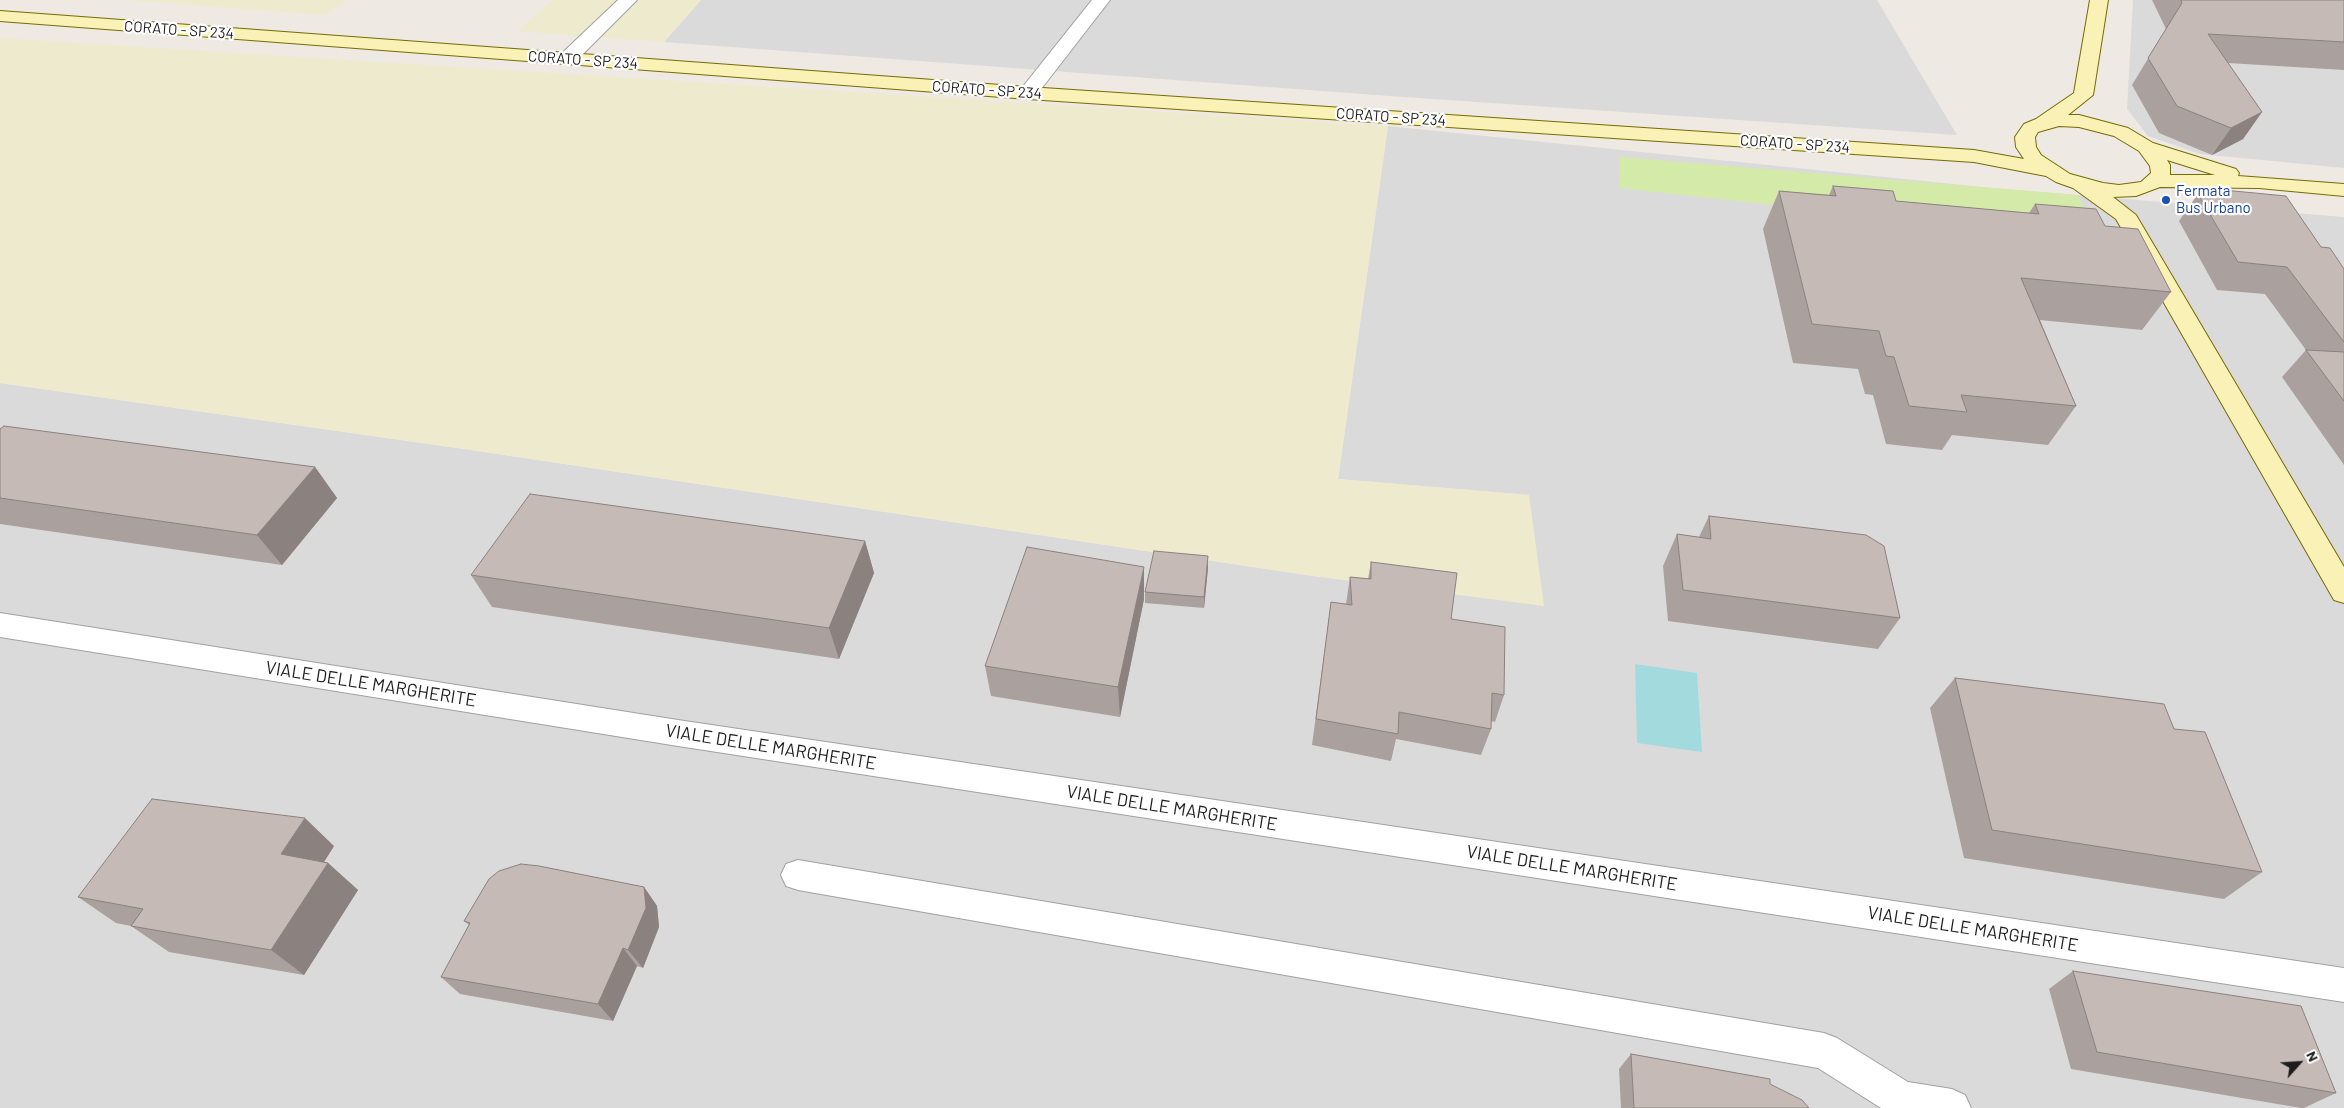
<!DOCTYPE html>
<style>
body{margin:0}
#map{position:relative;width:2344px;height:1108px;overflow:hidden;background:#efe9e3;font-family:Barlow,sans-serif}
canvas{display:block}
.north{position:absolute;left:2274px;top:1038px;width:50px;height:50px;-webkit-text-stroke:4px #fff;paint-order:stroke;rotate:64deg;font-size:14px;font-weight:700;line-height:20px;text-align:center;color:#1d1d1d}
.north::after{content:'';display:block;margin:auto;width:18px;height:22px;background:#1d1d1d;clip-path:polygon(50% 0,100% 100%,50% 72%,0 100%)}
</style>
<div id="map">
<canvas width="2344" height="1108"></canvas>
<div class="north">N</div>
</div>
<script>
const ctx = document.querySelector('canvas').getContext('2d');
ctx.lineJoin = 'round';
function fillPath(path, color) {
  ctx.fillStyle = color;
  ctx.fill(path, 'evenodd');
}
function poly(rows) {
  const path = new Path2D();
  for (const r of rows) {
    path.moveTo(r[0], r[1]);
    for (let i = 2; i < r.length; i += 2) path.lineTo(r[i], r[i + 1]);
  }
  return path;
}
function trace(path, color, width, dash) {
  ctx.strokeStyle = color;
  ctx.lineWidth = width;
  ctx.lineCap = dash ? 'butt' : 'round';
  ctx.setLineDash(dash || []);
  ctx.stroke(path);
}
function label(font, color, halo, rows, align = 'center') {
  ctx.font = font + ' Barlow,sans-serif';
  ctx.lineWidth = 4.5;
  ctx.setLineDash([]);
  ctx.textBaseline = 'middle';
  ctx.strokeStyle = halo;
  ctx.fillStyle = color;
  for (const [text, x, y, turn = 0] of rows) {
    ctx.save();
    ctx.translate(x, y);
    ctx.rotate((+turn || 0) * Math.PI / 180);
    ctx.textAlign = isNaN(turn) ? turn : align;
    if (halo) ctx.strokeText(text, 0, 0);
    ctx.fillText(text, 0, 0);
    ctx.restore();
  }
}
const residential = poly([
 [701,0,1877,0,1957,135,1389,96,664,42],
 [2133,0,2344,0,2344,168,2200,154,2148,136,2127,109],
 [1388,126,1992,188,2344,217,2344,1108,0,1108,0,383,471,450,1320,577,1529,495,1338,479]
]);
const farmland = poly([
 [123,0,348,0,325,15],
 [552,0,701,0,664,42,518,31],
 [0,38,1388,126,1338,479,1529,495,1544,606,1320,577,471,450,0,383]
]);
const grass = poly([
 [1620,157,2078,195,2100,241,1619,188]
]);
const water = poly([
 [1635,664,1697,673,1702,752,1637,743]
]);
const street = poly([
 [618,0,637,0,574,63,567,65,560,63,558,59,560,55,618,0],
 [1092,0,1110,0,1035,97,1028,99,1021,97,1018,93,1021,89,1092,0],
 [0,613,678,720,2344,968,2344,1002,678,746,0,637,0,613],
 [798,860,1824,1033,1837,1038,1908,1082,1952,1089,1965,1095,1971,1108,1881,1108,1818,1068,798,890,786,886,781,875,786,864,798,860]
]);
const secondary = poly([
 [2090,0,2108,0,2093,95,2068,115,2079,115,2128,128,2153,143,2236,169,2239,173,2238,176,2344,184,2344,196,2259,188,2160,187,2136,196,2113,197,2136,215,2344,567,2344,603,2334,600,2116,219,2073,188,2056,182,2046,176,1974,162,1028,99,0,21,0,11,1028,87,1974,150,2024,159,2016,147,2015,137,2024,124,2036,119,2074,93,2090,0],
 [2059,126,2079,127,2114,136,2139,151,2150,166,2151,173,2141,182,2119,185,2103,183,2070,174,2041,155,2036,147,2035,137,2038,132,2059,126],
 [2167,160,2215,175,2170,175,2170,165,2167,160]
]);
const wall = poly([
 [2152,0,2344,0,2344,70,2228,63,2262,112,2243,139,2212,155,2159,133,2132,85,2166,29],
 [1833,186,1896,201,2029,213,2035,204,2105,226,2171,292,2142,330,2040,320,2076,406,2048,445,1952,435,1942,450,1886,444,1873,395,1865,394,1858,369,1793,363,1763,229,1779,191,1829,195],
 [2213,189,2321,247,2344,269,2344,465,2282,377,2306,350,2265,294,2217,290,2179,221,2198,194,2209,195],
 [0,429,315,467,337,498,282,565,0,524],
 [1709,516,1900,618,1878,649,1668,621,1663,566,1677,534,1699,537],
 [865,541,874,573,839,659,492,607,471,575],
 [1371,562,1451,619,1504,695,1495,722,1491,721,1491,729,1481,755,1396,739,1391,761,1312,745,1331,602,1346,604,1350,577,1368,579],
 [1208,568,1204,608,1145,603,1145,592],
 [1144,599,1120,717,991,696,985,666],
 [1955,678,2262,872,2224,899,1964,858,1930,708],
 [334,846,324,862,328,863,358,890,304,975,169,952,131,926,116,923,78,897],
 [644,887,657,906,659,927,643,968,637,966,613,1021,460,994,441,977,469,925,464,921],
 [2073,971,2336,1093,2304,1108,2301,1108,2071,1069,2049,989],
 [1631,1054,1770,1084,1809,1108,1621,1108,1619,1069]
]);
const shadedWall = poly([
 [2262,112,2243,139,2212,155,2231,128],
 [315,467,337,498,282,565,257,535],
 [865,541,874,573,839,659,829,628],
 [1208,556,1208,568,1204,608,1204,597],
 [1144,567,1144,599,1120,717,1118,687],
 [305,818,334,846,312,881,281,854],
 [328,863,358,890,304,975,271,950],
 [644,887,657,906,659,927,643,968,628,950],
 [623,948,637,966,613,1021,598,1004]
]);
const building = poly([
 [2181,0,2344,0,2344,42,2208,34,2262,112,2231,128,2177,106,2148,58,2182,3,2181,0],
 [1833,186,1893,191,1896,201,2039,214,2035,204,2096,209,2105,226,2138,229,2171,292,2021,278,2076,406,1961,395,1967,412,1909,406,1894,357,1886,356,1879,331,1812,324,1779,191,1836,196,1833,186],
 [2213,189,2286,196,2321,247,2330,248,2344,269,2344,342,2287,267,2238,262,2198,194,2217,196,2213,189],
 [2306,350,2344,352,2344,401,2306,350],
 [4,426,315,467,257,535,0,498,0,429,4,426],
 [530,494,865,541,829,628,471,575,530,494],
 [1709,516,1866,535,1884,546,1900,618,1683,590,1677,534,1711,539,1709,516],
 [1027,547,1144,567,1118,687,985,666,1027,547],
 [1154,551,1208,556,1204,597,1145,592,1154,551],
 [1371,562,1457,573,1451,619,1505,627,1504,695,1492,693,1491,729,1399,712,1398,734,1316,719,1331,602,1352,605,1350,577,1371,579,1371,562],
 [1955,678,2164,704,2174,729,2205,732,2262,872,1992,830,1955,678],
 [152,799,305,818,281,854,328,863,271,950,131,926,143,909,78,897,152,799],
 [521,864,539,866,644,887,646,908,628,950,623,948,598,1004,441,977,470,923,464,921,489,879,499,871,521,864],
 [2073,971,2301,1006,2336,1093,2097,1052,2073,971],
 [1631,1054,1770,1079,1770,1084,1802,1100,1809,1108,1634,1108,1631,1054]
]);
const markers = [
 [2166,200,5,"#1a4fb4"]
];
const farStreetnames = [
 ["CORATO - SP 234",179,30,4],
 ["CORATO - SP 234",583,60,4],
 ["CORATO - SP 234",987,90,4],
 ["CORATO - SP 234",1391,117,4],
 ["CORATO - SP 234",1795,144,4]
];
const farTransitnames = [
 ["Fermata",2176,191],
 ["Bus Urbano",2176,208]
];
const streetNames = [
 ["VIALE DELLE MARGHERITE",371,684,9],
 ["VIALE DELLE MARGHERITE",771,747,9],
 ["VIALE DELLE MARGHERITE",1172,808,9],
 ["VIALE DELLE MARGHERITE",1572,868,9],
 ["VIALE DELLE MARGHERITE",1973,929,9]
];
fillPath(residential, '#dbdadb');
fillPath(farmland, '#eeeace');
fillPath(grass, '#d4eaa8');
fillPath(water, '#a3dadd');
trace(street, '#a1a1a1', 2);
trace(secondary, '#756c04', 2);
fillPath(street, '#fff');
fillPath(secondary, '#faf1b6');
fillPath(wall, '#aaa09d');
fillPath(shadedWall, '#8b827f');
fillPath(building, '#c6bab6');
trace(building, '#8b827f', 1);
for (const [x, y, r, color] of markers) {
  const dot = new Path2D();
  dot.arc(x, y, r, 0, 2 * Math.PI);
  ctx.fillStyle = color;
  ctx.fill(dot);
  trace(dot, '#fff', 2);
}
label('15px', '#1d1d1d', '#fff', farStreetnames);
label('15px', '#164399', '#fff', farTransitnames, 'left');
label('18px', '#1d1d1d', '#fff', streetNames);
</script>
